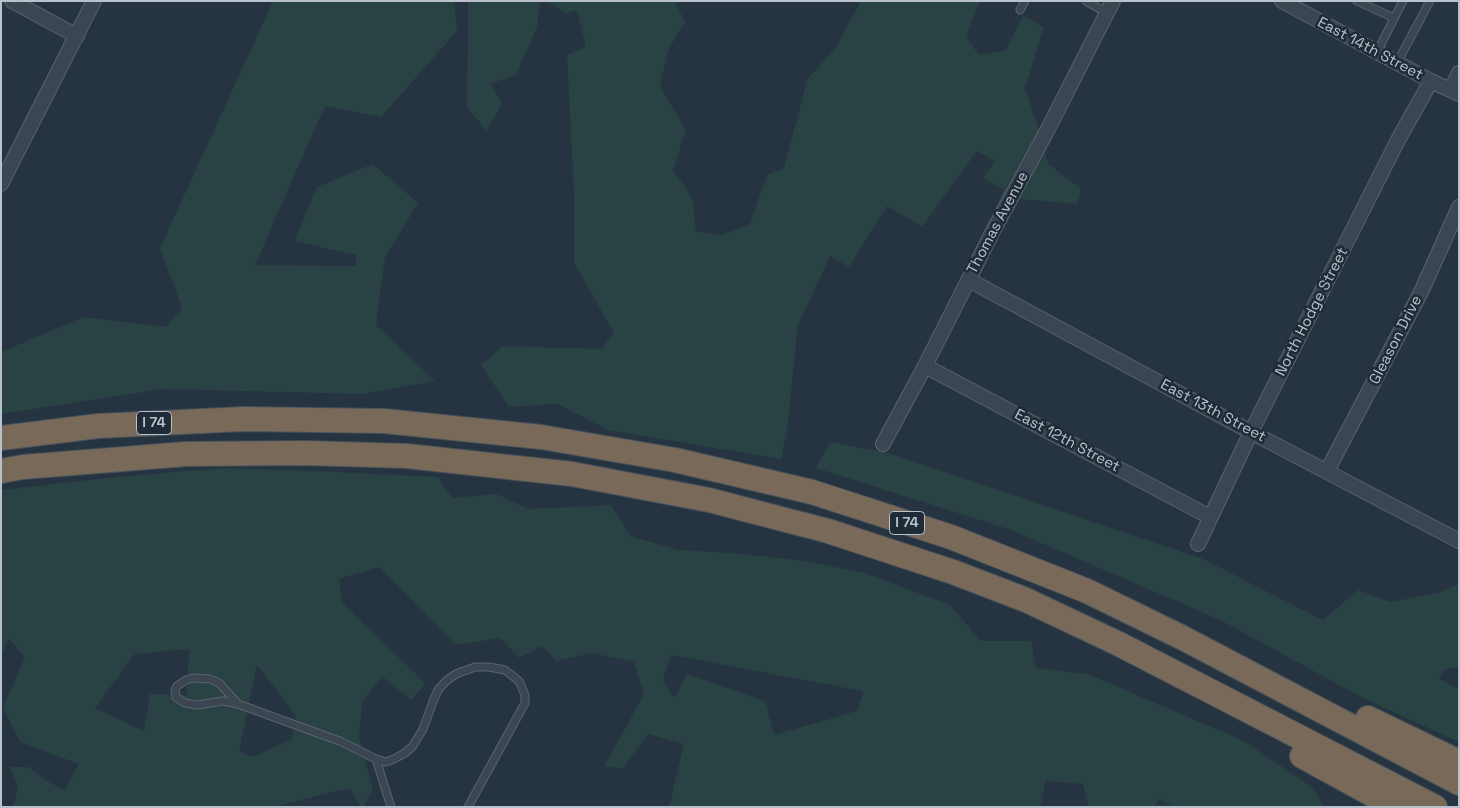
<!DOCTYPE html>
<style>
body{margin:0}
#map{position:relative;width:1460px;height:808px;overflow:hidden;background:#263442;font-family:"Space Grotesk",sans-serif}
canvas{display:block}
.frame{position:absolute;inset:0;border:2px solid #b8c1cc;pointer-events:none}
</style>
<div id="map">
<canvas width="1460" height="808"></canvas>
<div class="frame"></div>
</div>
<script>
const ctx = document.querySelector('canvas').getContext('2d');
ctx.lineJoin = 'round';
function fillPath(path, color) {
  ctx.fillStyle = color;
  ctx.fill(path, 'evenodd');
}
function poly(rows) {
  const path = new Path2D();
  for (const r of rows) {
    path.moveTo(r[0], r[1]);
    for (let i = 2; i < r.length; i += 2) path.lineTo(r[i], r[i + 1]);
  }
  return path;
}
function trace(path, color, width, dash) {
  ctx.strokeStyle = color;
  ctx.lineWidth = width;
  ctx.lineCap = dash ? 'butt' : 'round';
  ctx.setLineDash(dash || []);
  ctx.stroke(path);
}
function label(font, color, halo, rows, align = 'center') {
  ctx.font = font + ' "Space Grotesk",sans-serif';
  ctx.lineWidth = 5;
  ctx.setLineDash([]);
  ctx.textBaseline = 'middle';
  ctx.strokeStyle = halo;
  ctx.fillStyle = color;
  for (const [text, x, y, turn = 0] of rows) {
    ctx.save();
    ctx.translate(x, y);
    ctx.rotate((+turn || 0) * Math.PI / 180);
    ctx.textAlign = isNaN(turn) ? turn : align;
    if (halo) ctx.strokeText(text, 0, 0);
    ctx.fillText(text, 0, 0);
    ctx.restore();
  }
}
const green = poly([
 [273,1,454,1,457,31,381,117,325,106,255,265,356,266,356,255,294,241,317,187,373,164,418,203,385,258,376,325,435,381,362,394,163,389,1,414,1,352,84,317,166,327,182,308,160,248],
 [468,1,540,1,537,27,516,75,490,84,502,103,487,131,467,107],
 [546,1,675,2,685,22,668,50,660,86,686,130,673,170,692,197,696,231,721,235,750,224,767,175,784,168,807,80,835,48,861,1,980,1,966,37,979,55,1006,50,1023,16,1044,27,1025,88,1039,130,1048,164,1081,189,1077,204,1020,199,1012,214,994,211,1004,190,983,178,995,161,977,151,922,227,887,206,849,267,830,256,798,325,787,432,781,459,608,430,557,404,509,407,481,365,503,346,601,349,614,333,574,263,574,195,567,55,586,47,577,10,566,13],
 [830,442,888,453,1203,559,1323,620,1358,590,1390,602,1438,593,1459,584,1459,667,1444,670,1439,679,1459,689,1459,742,1365,699,1220,620,1011,530,816,468],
 [223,468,337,472,438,477,452,498,496,494,529,509,611,505,630,536,679,550,731,553,808,561,867,574,950,605,981,641,1031,641,1036,668,1088,674,1244,741,1312,787,1324,807,1174,807,1159,799,1154,807,1089,807,1083,784,1046,781,1040,807,669,807,684,744,648,734,623,768,604,767,644,694,634,662,592,653,556,661,542,646,519,658,500,638,456,645,379,567,339,579,342,602,426,684,411,700,382,676,362,703,359,736,373,790,363,807,361,807,350,788,273,807,13,807,18,786,10,767,28,767,50,783,65,790,79,764,20,742,3,707,25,657,9,639,1,656,1,490,106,478],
 [189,649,187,695,150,694,144,731,95,708,135,654],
 [671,655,862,691,863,692,857,711,774,735,765,701,687,674,674,698,663,680],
 [257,665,296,716,292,739,253,757,239,751]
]);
const lane = poly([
 [1086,1,1107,13],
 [1357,1,1394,18],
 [1020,10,1025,1],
 [1377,52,1403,1],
 [1397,63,1430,1],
 [238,704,219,683,210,679,193,678,186,680,177,686,175,690,176,697,185,703,197,705,223,701,238,704,342,742,376,759,386,762,394,759,405,753,412,747,423,729,434,699,438,690,446,681,456,674,475,667,489,667,505,670,519,681,525,695,525,703,468,807],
 [376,759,391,807]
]);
const street = poly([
 [12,1,77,36],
 [1282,1,1431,81,1459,94],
 [1451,90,1459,73],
 [1,184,94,1],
 [969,280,1251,432,1459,541],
 [925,366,1210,517],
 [883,444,925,366,993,231,1047,131,1113,1],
 [1327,471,1422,290,1459,207],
 [1198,544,1251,432,1398,140,1431,81]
]);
const highway = poly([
 [1,438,98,426,244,419,384,421,541,437,675,460,812,492,951,537,1087,591,1183,638,1459,783],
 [1,471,23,467,186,454,305,453,407,456,572,474,709,500,828,531,953,572,1026,600,1119,644,1435,807],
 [1368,718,1459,762],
 [1302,756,1395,807]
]);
const shields = [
 [154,423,35],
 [907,523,35]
];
const shieldNames = [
 ["I 74",154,423],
 ["I 74",907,523]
];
const streetNames = [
 ["East 14th Street",1370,49,28],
 ["Thomas Avenue",998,223,-62],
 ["North Hodge Street",1312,312,-63],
 ["Gleason Drive",1396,340,-63],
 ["East 13th Street",1213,411,28],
 ["East 12th Street",1067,441,28]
];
fillPath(green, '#294243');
trace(lane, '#59646f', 9);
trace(street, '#59646f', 16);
trace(highway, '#45515c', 26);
trace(lane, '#3b4652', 7);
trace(street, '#3b4652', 14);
trace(highway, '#786958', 24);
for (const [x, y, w] of shields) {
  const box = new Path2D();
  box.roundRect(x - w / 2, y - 11.5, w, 23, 4);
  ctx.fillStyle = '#1f2b37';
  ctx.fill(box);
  trace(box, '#b8c1cc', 1);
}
label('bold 14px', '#b8c1cc', null, shieldNames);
label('15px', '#b8c1cc', '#1f2b37', streetNames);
</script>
